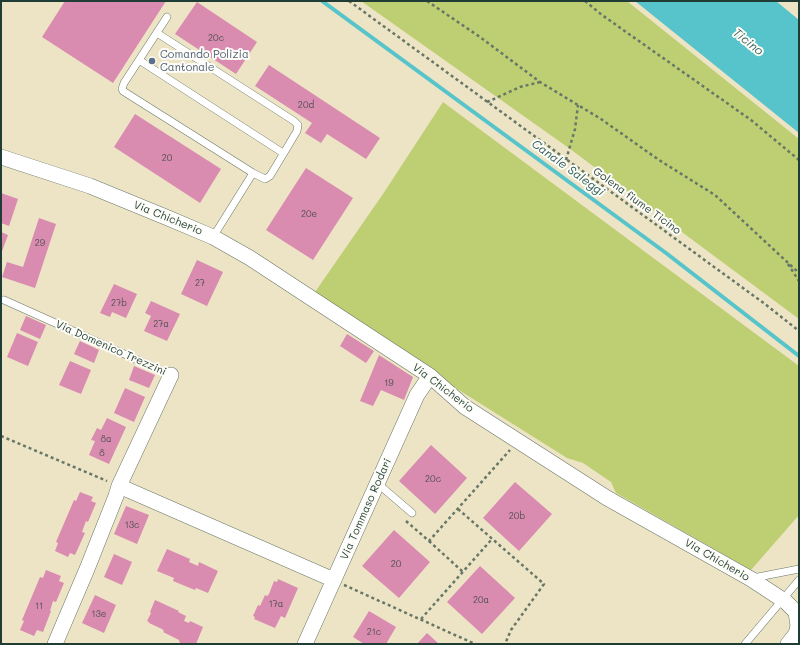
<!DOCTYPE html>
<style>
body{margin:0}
#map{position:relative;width:800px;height:645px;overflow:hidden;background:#ede4c5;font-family:Mali,sans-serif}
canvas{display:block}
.frame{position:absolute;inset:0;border:2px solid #1f3d34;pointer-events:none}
</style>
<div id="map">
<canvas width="800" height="645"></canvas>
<div class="frame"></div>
</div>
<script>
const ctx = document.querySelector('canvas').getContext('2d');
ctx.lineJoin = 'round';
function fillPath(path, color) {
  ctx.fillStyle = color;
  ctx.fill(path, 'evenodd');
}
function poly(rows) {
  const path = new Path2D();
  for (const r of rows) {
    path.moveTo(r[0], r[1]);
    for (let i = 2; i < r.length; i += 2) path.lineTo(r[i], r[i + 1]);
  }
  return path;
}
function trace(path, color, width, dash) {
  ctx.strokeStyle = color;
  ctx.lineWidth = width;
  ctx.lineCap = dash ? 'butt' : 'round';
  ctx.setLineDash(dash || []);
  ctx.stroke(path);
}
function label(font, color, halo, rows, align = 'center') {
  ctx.font = font + ' Mali,sans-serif';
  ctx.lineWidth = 4;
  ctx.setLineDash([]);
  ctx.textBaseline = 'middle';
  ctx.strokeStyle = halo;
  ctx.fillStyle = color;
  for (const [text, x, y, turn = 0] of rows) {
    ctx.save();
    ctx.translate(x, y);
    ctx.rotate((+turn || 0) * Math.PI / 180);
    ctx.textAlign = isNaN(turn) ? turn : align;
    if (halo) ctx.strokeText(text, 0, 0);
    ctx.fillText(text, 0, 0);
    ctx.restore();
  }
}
const green = poly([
 [361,1,627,1,799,139,799,319,566,146],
 [443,102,799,366,799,515,751,570,616,493,611,482,583,463,567,458,454,387,435,370,315,292,383,194]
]);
const water = poly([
 [635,1,776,1,799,20,799,133]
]);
const stream = poly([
 [322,1,666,253,799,356]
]);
const building = poly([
 [65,1,166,1,113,83,42,37],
 [197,2,257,42,236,74,175,34],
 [269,65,380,138,366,159,327,134,321,143,305,133,312,123,255,86],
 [135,114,221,169,200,203,114,147],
 [306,168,353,198,313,260,266,230],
 [1,193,18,199,9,226,1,223],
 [39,218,56,224,35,288,2,277,7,262,23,267],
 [1,232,8,235,1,254],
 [197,260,223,272,207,306,181,294],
 [114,284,137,294,126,318,112,312,110,317,100,313],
 [151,301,180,314,167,341,144,331,151,316,145,313],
 [26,316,46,325,40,339,20,330],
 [17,333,38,342,28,366,7,357],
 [347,334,374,351,366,363,340,346],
 [80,341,99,350,94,363,74,354],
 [379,355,413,377,404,400,381,390,373,406,360,401],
 [70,361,91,370,81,394,59,385],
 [134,366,155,375,149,388,129,380],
 [125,388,145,397,134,422,114,413],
 [107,418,126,427,109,464,89,455,95,441,91,440,97,428,101,430],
 [431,445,467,478,435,514,399,481],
 [515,482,552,514,519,551,483,518],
 [80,492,93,497,91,501,96,503,88,522,86,521,82,532,85,533,75,555,70,553,68,557,55,551,58,543,56,542,74,500,76,501],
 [126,506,149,515,137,544,114,534],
 [394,530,430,562,399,598,362,566],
 [167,549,190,559,189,562,198,566,199,562,218,571,208,593,196,588,195,590,173,581,174,578,157,571],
 [114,554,132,562,122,585,104,577],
 [480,566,515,598,482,634,447,602],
 [46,570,61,576,59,581,64,583,56,602,53,601,50,611,51,611,43,632,37,630,34,636,20,630,24,621,22,620,40,577,43,578],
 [278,579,298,588,285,618,281,616,275,628,254,619,255,617,253,616,258,605,260,606,261,604,265,595,267,596,269,594,274,581,277,582],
 [95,595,116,605,104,633,82,623],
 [155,600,179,611,178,612,186,616,184,621,189,623,190,621,203,627,196,644,179,644,180,642,179,641,179,640,163,632,164,631,162,629,149,623,149,622,147,621,151,613,150,612],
 [369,611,396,627,386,644,364,644,353,637],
 [427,633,439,644,417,644]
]);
const path = poly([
 [349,1,765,304,799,331],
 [427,1,480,37,540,82,601,119,659,160,715,195,799,273],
 [585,1,602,15,751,120,799,160],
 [487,102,520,87,540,82],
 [566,160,575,129,578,105],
 [788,264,799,281],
 [1,436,107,481],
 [458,509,544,584,511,630,505,644],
 [406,521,429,541,510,450],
 [429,541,463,572],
 [344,585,475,644],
 [421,619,492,539]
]);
const lane = poly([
 [167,17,124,83,122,89,123,91,253,173],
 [157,33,294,121,298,125,297,131,270,176,265,179,253,173,213,237],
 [139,60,283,153],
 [4,300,171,375],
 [377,483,412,513],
 [753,578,799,569],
 [745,644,799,580]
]);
const street = poly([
 [1,157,90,186,168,218,213,237,250,258,430,376,465,407,607,498,751,579,786,602,796,612,798,626,796,634,788,644],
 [119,486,334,580],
 [55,644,87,569,116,496,119,486,171,375],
 [305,644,417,395,430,376]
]);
const markers = [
 [152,61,4,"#5c6f8a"]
];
const numberNames = [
 ["20c",216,38],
 ["20d",306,105],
 ["20",167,158],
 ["20e",309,214],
 ["29",40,243],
 ["27",200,283],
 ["27b",119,303],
 ["27a",161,324],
 ["19",389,383],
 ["8a",106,439],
 ["8",102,453],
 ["20c",433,479],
 ["20b",517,516],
 ["13c",132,525],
 ["20",396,564],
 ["20a",481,600],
 ["17a",276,604],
 ["11",39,606],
 ["13e",99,614],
 ["21c",374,632]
];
const serviceNames = [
 ["Comando Polizia",160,55],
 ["Cantonale",160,68]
];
const streetNames = [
 ["Golena fiume Ticino",637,201,36],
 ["Via Chicherio",168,218,22],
 ["Via Domenico Trezzini",111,348,24],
 ["Via Chicherio",443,388,37],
 ["Via Tommaso Rodari",366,509,-66],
 ["Via Chicherio",717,560,30]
];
const waterNames = [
 ["Ticino",748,42,39],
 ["Canale Saleggi",568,168,36]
];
fillPath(green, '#bdcf72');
fillPath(water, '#56c4ca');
trace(stream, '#56c4ca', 4);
fillPath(building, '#d98bb0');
trace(lane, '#677767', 8);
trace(street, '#677767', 16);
trace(path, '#677767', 2.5, [3, 3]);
trace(lane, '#fff', 7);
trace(street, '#fff', 15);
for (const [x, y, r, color] of markers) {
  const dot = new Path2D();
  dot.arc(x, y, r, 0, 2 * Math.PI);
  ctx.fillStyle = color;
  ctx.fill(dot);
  trace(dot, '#fdfcf7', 1.5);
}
label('9px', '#4e5053', null, numberNames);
label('11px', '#4e5e75', '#fdfcf7', serviceNames, 'left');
label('11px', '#1f3d34', '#fdfcf7', streetNames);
label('italic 12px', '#2d5f5a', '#fdfcf7', waterNames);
</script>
